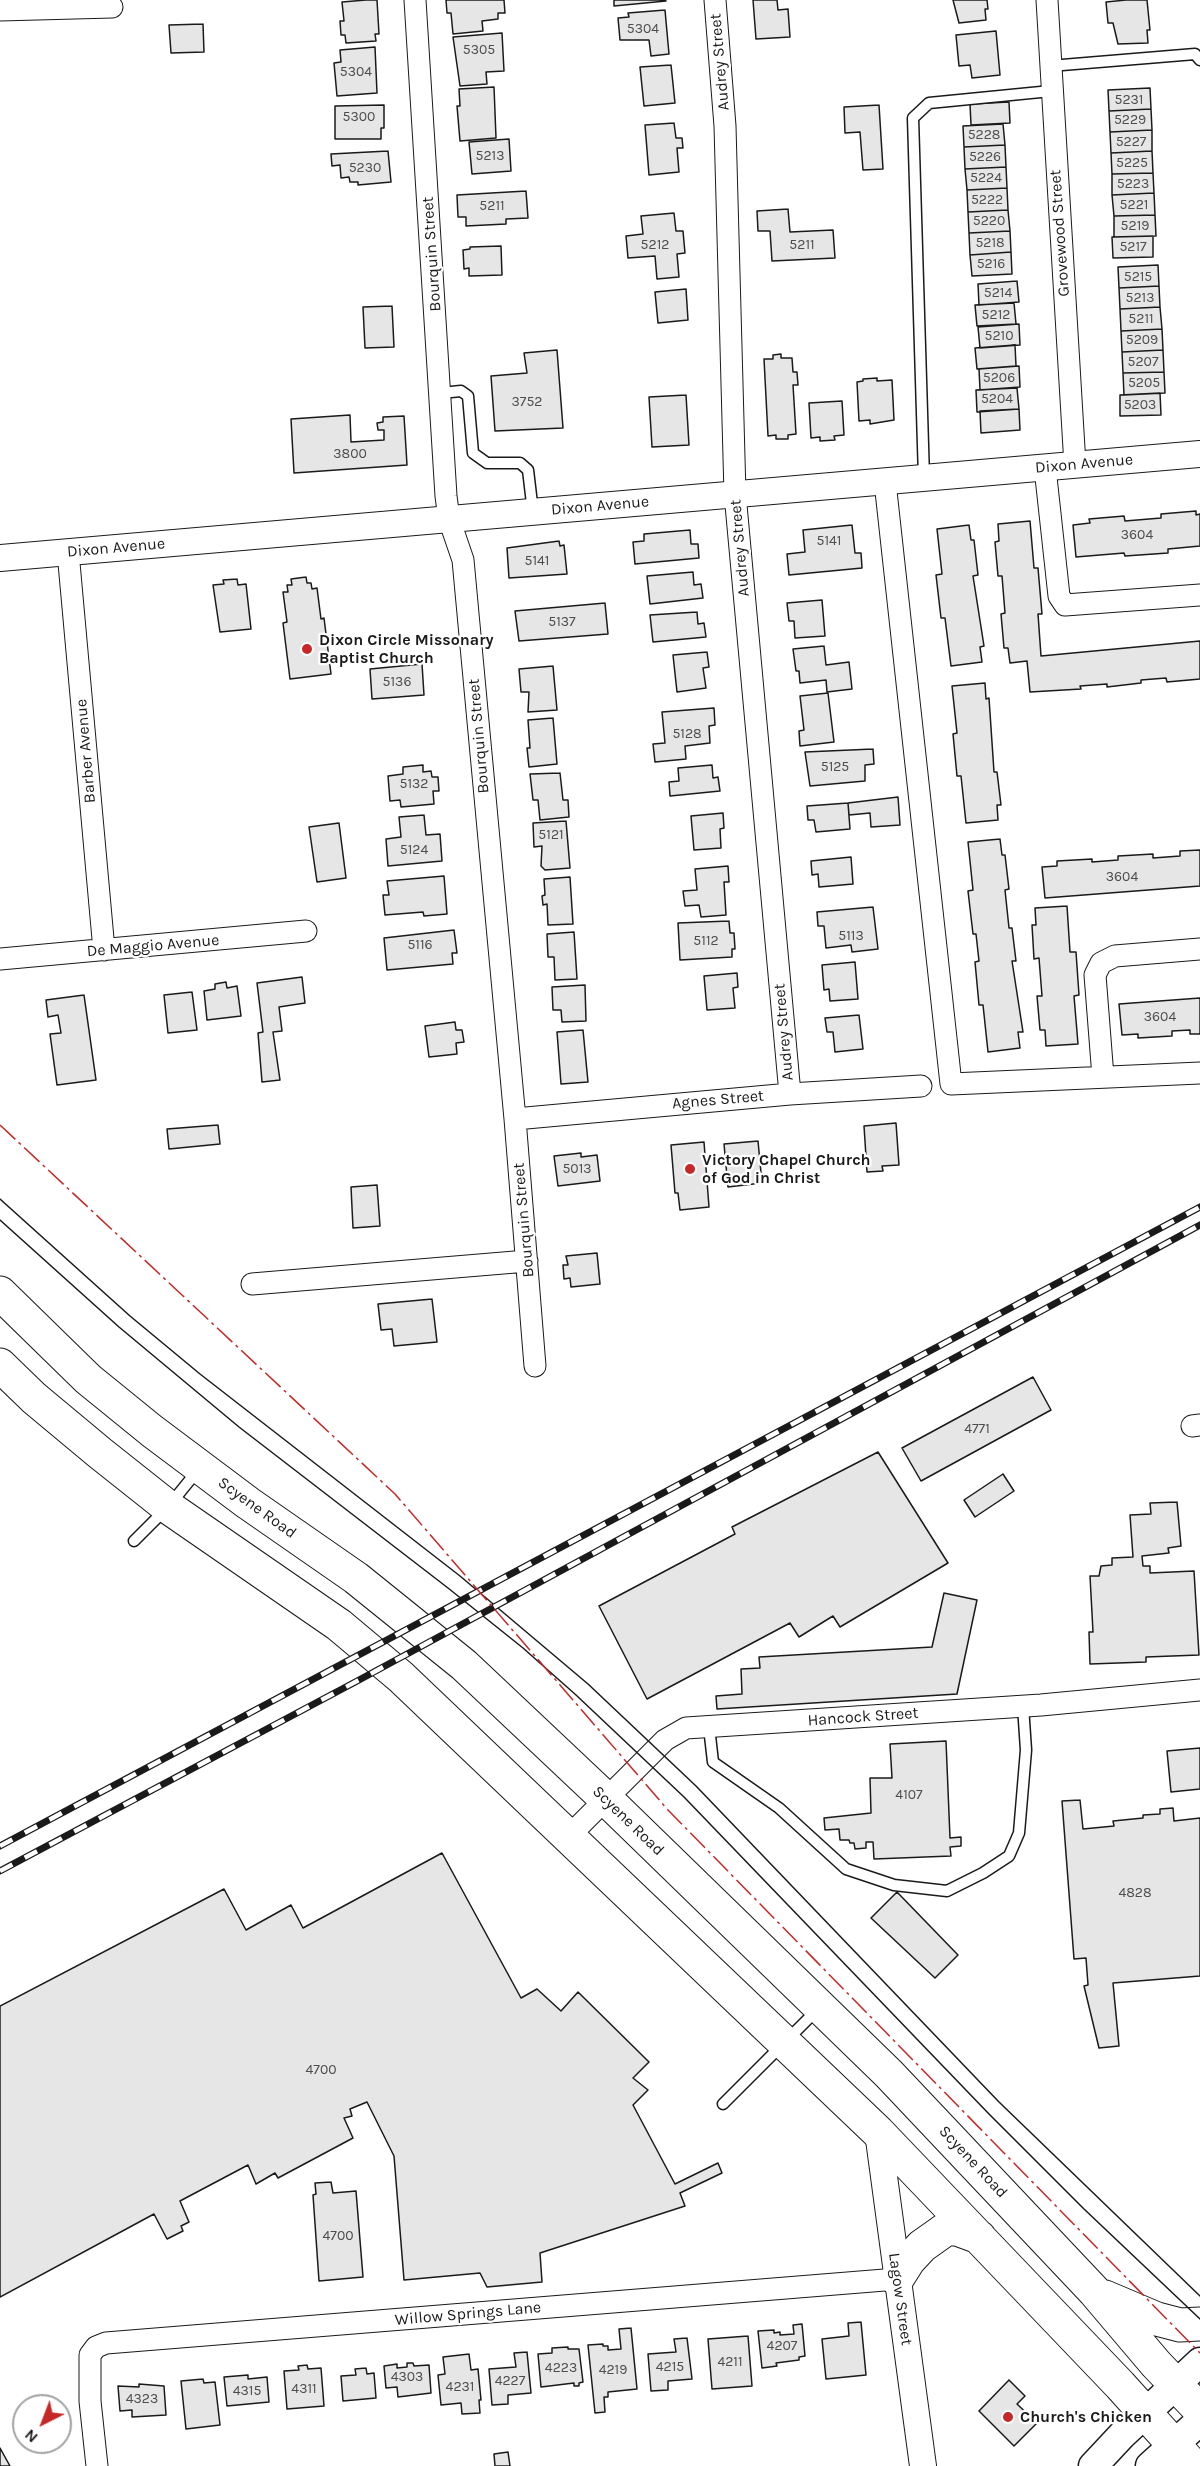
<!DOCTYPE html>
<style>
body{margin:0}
#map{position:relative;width:1200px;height:2466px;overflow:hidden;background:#fff;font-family:Karla,sans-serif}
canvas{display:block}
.north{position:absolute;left:12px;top:2394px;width:60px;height:60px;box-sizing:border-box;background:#fff;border:2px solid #a3a3a3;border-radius:50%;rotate:222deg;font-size:16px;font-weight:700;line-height:24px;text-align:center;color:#1a1a1a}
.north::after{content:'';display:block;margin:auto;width:21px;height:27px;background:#c62828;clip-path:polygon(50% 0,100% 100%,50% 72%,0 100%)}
</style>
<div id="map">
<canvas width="1200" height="2466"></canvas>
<div class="north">N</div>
</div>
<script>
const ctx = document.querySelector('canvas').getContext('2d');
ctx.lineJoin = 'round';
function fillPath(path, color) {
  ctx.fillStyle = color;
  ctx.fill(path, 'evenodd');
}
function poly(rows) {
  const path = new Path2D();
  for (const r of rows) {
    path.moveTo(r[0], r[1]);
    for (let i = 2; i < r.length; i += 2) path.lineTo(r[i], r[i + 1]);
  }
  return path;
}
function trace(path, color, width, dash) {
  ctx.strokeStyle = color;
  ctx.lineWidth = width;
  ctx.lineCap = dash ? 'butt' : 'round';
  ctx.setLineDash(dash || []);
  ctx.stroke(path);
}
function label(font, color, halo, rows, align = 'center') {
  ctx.font = font + ' Karla,sans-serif';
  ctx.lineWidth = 4.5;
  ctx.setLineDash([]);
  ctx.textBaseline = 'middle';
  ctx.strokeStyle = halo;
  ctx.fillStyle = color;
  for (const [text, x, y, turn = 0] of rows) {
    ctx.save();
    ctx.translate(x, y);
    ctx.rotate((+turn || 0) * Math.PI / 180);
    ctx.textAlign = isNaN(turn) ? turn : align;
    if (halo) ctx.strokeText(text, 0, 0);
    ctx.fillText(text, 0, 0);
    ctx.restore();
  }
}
const building = poly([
 [366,0,377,0,379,34,375,34,376,41,346,43,345,35,341,35,340,21,344,21,342,2,366,0],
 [446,0,504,0,505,13,498,13,498,19,482,21,483,31,453,34,451,13,447,13,446,0],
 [614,0,665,0,666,1,614,6,614,0],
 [753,0,777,0,778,10,788,9,790,37,756,39,753,0],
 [953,0,987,0,988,9,985,9,986,20,959,23,953,0],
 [1126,0,1147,0,1150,30,1147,30,1148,43,1118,44,1113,23,1108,23,1106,2,1126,0],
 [665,10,669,54,651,56,649,40,620,40,618,18,629,17,628,13,665,10],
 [203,24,204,52,171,53,169,25,203,24],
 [996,31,1000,75,972,78,970,65,959,66,956,35,996,31],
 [502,33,504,71,486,72,487,84,460,86,453,37,502,33],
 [375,47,377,93,337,96,334,63,341,62,340,50,375,47],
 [671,65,675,103,644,106,640,67,671,65],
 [494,87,496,138,460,141,457,106,460,106,459,89,494,87],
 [1150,88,1151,109,1109,111,1108,90,1150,88],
 [1009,102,1010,123,971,125,970,104,1009,102],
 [384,105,384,128,381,128,381,139,335,139,335,106,384,105],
 [879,105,883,169,863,170,860,132,845,133,844,107,879,105],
 [1151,109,1152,130,1110,132,1109,111,1151,109],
 [674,123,676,138,682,138,683,148,677,148,679,172,649,175,645,125,674,123],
 [1003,124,1005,145,964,147,963,126,1003,124],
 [1152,130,1152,151,1111,153,1110,132,1152,130],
 [509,139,511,171,472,174,469,142,509,139],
 [1005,145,1006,167,965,169,964,147,1005,145],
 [388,151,391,182,358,185,358,182,350,182,349,177,341,178,340,165,332,166,331,154,388,151],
 [1152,151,1153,173,1112,174,1111,153,1152,151],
 [1006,167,1007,188,967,190,965,169,1006,167],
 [1153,173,1154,193,1112,195,1112,174,1153,173],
 [1007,188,1008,210,968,212,967,190,1007,188],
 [526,191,528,218,506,219,506,224,466,226,466,217,458,217,457,195,526,191],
 [1154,193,1155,215,1114,216,1112,195,1154,193],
 [788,209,790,232,833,230,835,258,772,261,770,231,758,231,757,211,788,209],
 [1008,210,1010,231,969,233,968,212,1008,210],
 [674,213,676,231,683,231,685,253,677,254,679,277,657,279,655,256,628,258,626,236,643,234,641,216,674,213],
 [1155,215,1156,236,1114,237,1114,216,1155,215],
 [1010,231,1011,252,970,255,969,233,1010,231],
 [1153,236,1153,257,1113,258,1112,237,1153,236],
 [501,246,502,275,469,276,469,268,464,269,463,250,470,249,470,247,501,246],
 [1011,252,1012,274,972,276,970,255,1011,252],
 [1158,265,1159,286,1119,288,1118,267,1158,265],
 [1017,281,1019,302,979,305,978,284,1017,281],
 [1159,286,1160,307,1120,309,1119,288,1159,286],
 [686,289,688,320,658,323,655,292,686,289],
 [1014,303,1016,324,977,326,975,305,1014,303],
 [392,306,394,347,365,348,363,307,392,306],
 [1160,307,1162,329,1121,331,1120,309,1160,307],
 [1019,324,1020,345,980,348,978,327,1019,324],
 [1162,329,1163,350,1122,352,1121,331,1162,329],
 [1015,345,1016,366,977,369,975,348,1015,345],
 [557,350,563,428,495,431,491,376,527,373,524,353,557,350],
 [1163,350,1164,372,1123,373,1122,352,1163,350],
 [781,354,781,358,792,358,793,372,797,372,798,385,793,385,796,434,788,435,788,439,776,439,776,435,768,436,764,359,773,359,773,355,781,354],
 [1019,366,1020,387,980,390,979,369,1019,366],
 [1164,372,1165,393,1124,395,1123,373,1164,372],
 [877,378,877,381,892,380,894,420,870,424,870,420,859,421,857,382,863,381,863,379,877,378],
 [1017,388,1019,409,977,412,976,390,1017,388],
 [1160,393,1161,415,1120,416,1120,395,1160,393],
 [686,395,689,445,652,447,649,397,686,395],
 [842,401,844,435,834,436,835,440,820,441,820,437,811,438,809,403,842,401],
 [1019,409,1020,430,981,433,980,411,1019,409],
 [350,415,351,442,384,440,384,430,378,430,377,423,383,422,383,417,404,416,407,465,294,473,291,419,350,415],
 [1196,511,1196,515,1200,514,1200,546,1168,549,1168,553,1125,556,1124,553,1076,557,1073,525,1090,523,1089,519,1124,516,1125,521,1161,518,1161,514,1196,511],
 [1030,521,1034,568,1038,568,1042,614,1038,614,1041,656,1200,641,1200,679,1167,682,1166,678,1141,680,1141,683,1107,687,1107,684,1080,686,1081,689,1030,692,1027,661,1010,663,1008,648,1004,648,1001,614,1005,613,1002,576,998,576,995,542,999,541,998,524,1030,521],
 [852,525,855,553,861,553,862,568,789,575,787,554,805,552,803,530,852,525],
 [969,525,971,540,974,540,978,575,973,576,984,646,980,647,982,662,951,666,945,618,941,618,936,575,942,574,937,529,969,525],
 [690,530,691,544,698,544,699,558,635,564,633,542,644,541,644,534,690,530],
 [559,541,560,546,564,545,567,574,509,578,507,548,559,541],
 [693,572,694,585,701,584,703,598,650,604,647,576,693,572],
 [306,577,307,583,311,583,312,589,317,588,321,619,324,618,331,674,290,679,283,623,287,622,283,592,288,592,287,585,292,585,291,579,306,577],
 [237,579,238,585,246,584,251,629,220,632,213,585,224,584,223,580,237,579],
 [822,600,825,636,795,638,794,621,789,621,787,603,822,600],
 [605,603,608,634,519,641,515,611,605,603],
 [697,612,698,624,704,623,706,637,653,642,650,615,697,612],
 [824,646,826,665,849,662,852,689,827,692,826,680,800,683,799,671,796,671,793,649,824,646],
 [707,652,709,667,703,668,706,688,677,692,673,655,707,652],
 [422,664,424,695,372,699,370,669,422,664],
 [553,666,557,710,528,712,529,692,521,692,519,669,553,666],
 [985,683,986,699,989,698,994,772,997,772,1001,805,997,805,998,820,966,823,961,776,957,776,953,734,957,733,952,686,985,683],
 [828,693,834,742,800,746,799,731,804,730,800,696,828,693],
 [714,708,715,725,709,726,710,743,685,746,686,759,655,762,653,744,665,743,662,712,714,708],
 [553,718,557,764,529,767,527,748,530,748,528,720,553,718],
 [873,749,874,764,865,765,865,781,810,786,805,752,873,749],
 [423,765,423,772,431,771,432,777,438,777,439,791,433,791,434,804,401,807,400,800,390,801,388,776,403,774,403,767,423,765],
 [712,765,713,778,718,777,720,791,670,796,669,782,679,781,678,768,712,765],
 [560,773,563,800,568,800,569,817,540,820,538,800,533,800,530,774,560,773],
 [898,797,900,825,871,827,870,813,849,815,848,803,898,797],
 [848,803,850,829,816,832,814,820,808,820,807,806,848,803],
 [723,813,724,828,720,829,721,848,694,850,691,816,723,813],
 [424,815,426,835,440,834,442,861,388,866,386,839,401,837,399,817,424,815],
 [566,821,570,868,545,870,541,866,542,846,534,847,533,823,566,821],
 [339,823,346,878,317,882,309,827,339,823],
 [1000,839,1002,855,1005,855,1009,889,1005,890,1009,928,1012,928,1016,961,1012,961,1023,1032,1018,1032,1020,1048,988,1052,983,1005,979,1005,975,962,979,961,976,934,973,934,968,891,973,890,968,842,1000,839],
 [1200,850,1200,886,1045,898,1042,867,1057,866,1057,861,1092,859,1092,862,1118,860,1118,856,1153,854,1153,858,1180,856,1180,851,1200,850],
 [851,857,853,884,819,887,818,874,812,875,811,861,851,857],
 [728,866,729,882,724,882,726,915,701,917,699,905,685,906,683,891,697,890,695,869,728,866],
 [444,876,447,914,424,916,423,912,385,915,383,895,389,895,387,881,444,876],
 [570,877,573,924,548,925,547,904,543,905,542,896,545,895,544,879,570,877],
 [1067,906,1070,952,1076,952,1079,995,1074,996,1078,1044,1046,1046,1045,1030,1040,1030,1037,996,1042,996,1039,958,1034,959,1032,925,1036,925,1035,908,1067,906],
 [873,907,878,949,852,952,851,945,826,948,824,926,818,926,817,912,873,907],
 [729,921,730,933,734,933,735,949,732,949,732,957,680,960,678,923,729,921],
 [454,930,457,953,452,953,453,964,387,970,384,938,454,930],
 [574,932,577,979,555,980,554,957,548,957,547,934,574,932],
 [855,962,858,999,830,1001,829,989,824,990,822,965,855,962],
 [737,973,738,987,733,988,735,1008,707,1010,704,976,737,973],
 [302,977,305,1003,279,1007,282,1031,273,1032,280,1080,262,1082,258,1033,263,1032,257,983,302,977],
 [226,982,227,988,237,986,241,1016,207,1020,204,991,215,989,215,984,226,982],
 [585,985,586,1021,562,1022,561,1010,553,1010,552,987,585,985],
 [192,992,197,1030,168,1033,164,995,192,992],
 [84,995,96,1080,57,1085,50,1034,61,1033,58,1015,48,1017,46,1000,84,995],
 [1200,998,1200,1034,1190,1034,1190,1030,1172,1031,1172,1036,1138,1038,1138,1034,1122,1035,1119,1004,1200,998],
 [859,1015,863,1049,835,1052,833,1032,827,1032,825,1018,859,1015],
 [455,1022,456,1030,462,1030,464,1042,456,1043,457,1054,429,1057,425,1026,455,1022],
 [583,1030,588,1082,561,1084,557,1032,583,1030],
 [896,1123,899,1165,882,1166,883,1171,867,1172,864,1126,896,1123],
 [218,1125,220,1144,169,1149,167,1129,218,1125],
 [758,1141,762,1183,728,1187,724,1144,758,1141],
 [704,1142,709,1207,680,1210,678,1193,675,1193,671,1145,704,1142],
 [581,1153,581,1157,597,1155,600,1181,558,1186,554,1156,581,1153],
 [377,1185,380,1226,353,1228,351,1187,377,1185],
 [597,1253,600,1284,571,1287,570,1278,564,1279,563,1265,568,1265,566,1256,597,1253],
 [432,1299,437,1342,394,1346,392,1329,381,1330,378,1304,432,1299],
 [1033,1377,1051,1410,921,1481,902,1448,1033,1377],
 [878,1452,948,1563,840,1627,833,1616,799,1637,790,1623,647,1699,599,1606,735,1534,732,1527,878,1452],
 [1003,1474,1014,1491,975,1517,964,1500,1003,1474],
 [1177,1502,1181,1546,1168,1548,1169,1553,1142,1556,1143,1566,1150,1566,1150,1573,1194,1571,1199,1655,1146,1657,1146,1662,1090,1664,1089,1632,1093,1632,1090,1576,1099,1576,1101,1566,1112,1565,1112,1558,1133,1557,1130,1515,1151,1514,1150,1503,1177,1502],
 [944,1593,977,1600,957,1694,717,1709,716,1696,742,1694,741,1669,760,1668,759,1657,932,1647,944,1593],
 [946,1741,950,1838,961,1837,961,1846,950,1847,951,1856,874,1859,873,1842,866,1842,866,1848,855,1849,854,1843,850,1843,849,1840,840,1840,839,1829,825,1830,824,1818,871,1813,870,1778,892,1778,890,1744,946,1741],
 [1200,1748,1200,1789,1171,1792,1167,1751,1200,1748],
 [1080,1800,1083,1829,1114,1826,1113,1821,1143,1818,1143,1815,1160,1814,1160,1809,1173,1808,1174,1821,1200,1818,1200,1976,1113,1983,1119,2046,1099,2048,1084,1986,1088,1985,1086,1958,1074,1959,1062,1801,1080,1800],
 [442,1853,521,1998,537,1989,561,2011,578,1992,649,2062,633,2078,648,2090,633,2105,675,2184,718,2163,722,2173,680,2193,685,2206,540,2253,542,2282,487,2287,480,2273,404,2280,394,2156,367,2102,350,2109,352,2116,344,2118,353,2138,278,2178,275,2173,256,2184,248,2165,180,2201,189,2222,181,2226,183,2231,167,2239,154,2214,0,2297,0,2006,224,1889,246,1930,291,1905,303,1928,442,1853],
 [897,1892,958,1955,935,1978,871,1918,897,1892],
 [331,2182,333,2193,356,2191,363,2277,319,2281,313,2195,316,2194,315,2183,331,2182],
 [861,2322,866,2375,826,2379,822,2339,849,2336,848,2323,861,2322],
 [802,2324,805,2356,799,2357,799,2360,776,2363,777,2366,762,2368,758,2331,774,2330,774,2333,780,2332,780,2335,794,2334,793,2325,802,2324],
 [631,2328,637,2389,608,2392,608,2397,604,2397,605,2412,595,2413,588,2345,603,2344,603,2346,608,2346,608,2350,621,2349,619,2329,631,2328],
 [748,2336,752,2386,712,2389,708,2339,748,2336],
 [687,2338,692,2379,668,2381,668,2390,651,2391,648,2354,676,2352,674,2339,687,2338],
 [568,2347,568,2349,579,2349,583,2382,579,2383,579,2386,574,2386,574,2383,541,2387,538,2354,552,2353,552,2348,568,2347],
 [527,2352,531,2393,508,2395,508,2404,492,2405,489,2369,516,2367,514,2353,527,2352],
 [469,2354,471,2370,478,2369,481,2400,479,2400,480,2413,462,2414,461,2403,441,2405,438,2375,445,2374,443,2357,469,2354],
 [407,2363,413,2363,414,2366,429,2365,431,2393,398,2397,397,2387,386,2388,384,2366,397,2364,397,2368,407,2367,407,2363],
 [307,2365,308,2369,321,2368,324,2406,287,2409,284,2371,299,2370,298,2366,307,2365],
 [366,2368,367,2374,374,2373,376,2398,343,2401,341,2376,356,2375,355,2369,366,2368],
 [248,2375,248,2379,267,2377,269,2402,227,2406,224,2377,248,2375],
 [203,2379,204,2383,215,2382,220,2425,186,2429,181,2381,203,2379],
 [1009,2380,1025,2396,1017,2404,1037,2423,1014,2446,979,2411,1009,2380],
 [139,2384,164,2386,166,2415,132,2417,132,2410,120,2411,118,2386,139,2387,139,2384],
 [0,2448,10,2466,0,2466,0,2448],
 [508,2452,510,2466,495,2466,494,2454,508,2452]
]);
const service = poly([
 [1050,66,1195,54,1200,60],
 [441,393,461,391,468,396,473,453,487,463,520,463,528,470,533,512],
 [924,478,913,118,929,103,1051,91],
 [134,1541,168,1507,198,1470],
 [709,1727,713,1762,779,1808,846,1869,894,1885,947,1891,983,1873,1009,1856,1019,1833,1026,1750,1023,1706],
 [723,2104,818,2009]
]);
const minor = poly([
 [415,0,446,496,449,519,463,560,515,1119,535,1366],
 [715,0,725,126,735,494,790,1094],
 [1047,0,1075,465],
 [0,10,112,7],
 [1045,468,1059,596,1065,605,1200,595],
 [885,482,951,1084,1200,1073],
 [68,552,104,950],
 [0,959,306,931],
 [1103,1077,1095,975,1101,963,1115,956,1200,949],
 [515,1119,790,1094,921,1086],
 [252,1284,527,1261],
 [1192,1426,1200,1425],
 [569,1836,665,1740,686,1728,1041,1705,1200,1690],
 [97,2466,90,2401,90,2355,96,2347,106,2343,897,2279]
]);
const tertiary = poly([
 [0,558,1200,454],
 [878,2132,923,2466]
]);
const secondary = poly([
 [1093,2466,1122,2435,1200,2362],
 [1150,2466,1200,2421]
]);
const primary = poly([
 [0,1293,88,1379,152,1431,248,1503,356,1578,464,1665,605,1798,889,2074,1095,2292,1156,2364,1200,2410],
 [0,1365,34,1398,100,1453,168,1507,339,1625,401,1677,878,2132,1120,2385,1193,2466],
 [897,2279,909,2260,922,2246,946,2229,957,2229,979,2237],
 [1105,2297,1157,2319,1180,2325,1200,2324]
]);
const tram = poly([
 [0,1199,130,1316,200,1374,460,1576,588,1684,696,1786,999,2102,1200,2296],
 [0,1220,119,1327,239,1427,448,1588,523,1648,576,1695,684,1797,989,2114,1084,2209,1200,2319]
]);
const rail = poly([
 [0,1846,1200,1207],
 [0,1871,359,1680,1200,1225]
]);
const power = poly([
 [0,1125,395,1494,668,1810,1200,2353]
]);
const markers = [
 [307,649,6,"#c62828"],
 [690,1169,6,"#c62828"],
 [1008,2417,6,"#c62828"]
];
const numberNames = [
 ["5304",643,29],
 ["5305",479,50],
 ["5304",356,72],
 ["5231",1129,100],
 ["5300",359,117],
 ["5229",1130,120],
 ["5228",984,135],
 ["5227",1131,142],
 ["5213",490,156],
 ["5226",985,157],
 ["5225",1132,163],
 ["5230",365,168],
 ["5224",986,178],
 ["5223",1133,184],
 ["5222",987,200],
 ["5221",1134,205],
 ["5211",492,206],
 ["5220",989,221],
 ["5219",1135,226],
 ["5218",990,243],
 ["5212",655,245],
 ["5211",802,245],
 ["5217",1133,247],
 ["5216",991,264],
 ["5215",1138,277],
 ["5214",998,293],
 ["5213",1140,298],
 ["5212",996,315],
 ["5211",1141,319],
 ["5210",999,336],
 ["5209",1142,340],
 ["5207",1143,362],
 ["5206",999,378],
 ["5205",1144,383],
 ["5204",997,399],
 ["3752",527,402],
 ["5203",1140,405],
 ["3800",350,454],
 ["3604",1137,535],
 ["5141",829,541],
 ["5141",537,561],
 ["5137",562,622],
 ["5136",397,682],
 ["5128",687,734],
 ["5125",835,767],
 ["5132",414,784],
 ["5121",551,835],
 ["5124",414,850],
 ["3604",1122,877],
 ["5113",851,936],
 ["5112",706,941],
 ["5116",420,945],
 ["3604",1160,1017],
 ["5013",577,1169],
 ["4771",977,1429],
 ["4107",909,1795],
 ["4828",1135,1893],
 ["4700",321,2070],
 ["4700",338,2236],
 ["4207",782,2346],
 ["4211",730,2362],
 ["4215",670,2367],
 ["4223",561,2368],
 ["4219",613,2370],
 ["4303",407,2377],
 ["4227",510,2381],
 ["4231",460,2387],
 ["4311",304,2389],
 ["4315",247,2391],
 ["4323",142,2399]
];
const streetNames = [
 ["Audrey Street",720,62,-95],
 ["Grovewood Street",1060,233,-94],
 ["Bourquin Street",432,254,-94],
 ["Dixon Avenue",1084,464,-5],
 ["Dixon Avenue",600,506,-5],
 ["Dixon Avenue",116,548,-5],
 ["Audrey Street",740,548,-95],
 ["Bourquin Street",479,736,-95],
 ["Barber Avenue",86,751,-95],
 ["De Maggio Avenue",153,946,-5],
 ["Audrey Street",784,1032,-95],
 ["Agnes Street",718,1100,-5],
 ["Bourquin Street",524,1220,-95],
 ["Scyene Road",257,1508,36],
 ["Hancock Street",863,1717,-4],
 ["Scyene Road",628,1821,44],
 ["Scyene Road",973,2162,47],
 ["Lagow Street",900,2299,82],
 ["Willow Springs Lane",468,2314,-5]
];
const poiNames = [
 ["Dixon Circle Missonary",319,640],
 ["Baptist Church",319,658],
 ["Victory Chapel Church",702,1160],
 ["of God in Christ",702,1178],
 ["Church's Chicken",1020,2417]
];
fillPath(building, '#e6e6e6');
trace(building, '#1a1a1a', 1.5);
trace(service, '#1a1a1a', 13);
trace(minor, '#1a1a1a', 23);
trace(tertiary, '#1a1a1a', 28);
trace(secondary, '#1a1a1a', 31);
trace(primary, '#1a1a1a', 35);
trace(service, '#fff', 10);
trace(minor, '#fff', 21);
trace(tertiary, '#fff', 26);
trace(secondary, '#fff', 28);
trace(primary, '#fff', 33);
trace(tram, '#1a1a1a', 1.5);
trace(rail, '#1a1a1a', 7);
trace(rail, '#fff', 4.5, [14]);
trace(power, '#c62828', 1.5, [21, 4.5, 3, 4.5]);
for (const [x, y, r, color] of markers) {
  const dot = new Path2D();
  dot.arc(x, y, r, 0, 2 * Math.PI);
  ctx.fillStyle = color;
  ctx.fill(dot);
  trace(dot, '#fff', 2);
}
label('14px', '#4d4d4d', null, numberNames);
label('16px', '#1a1a1a', '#fff', streetNames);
label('bold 16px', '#1a1a1a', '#fff', poiNames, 'left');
</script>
